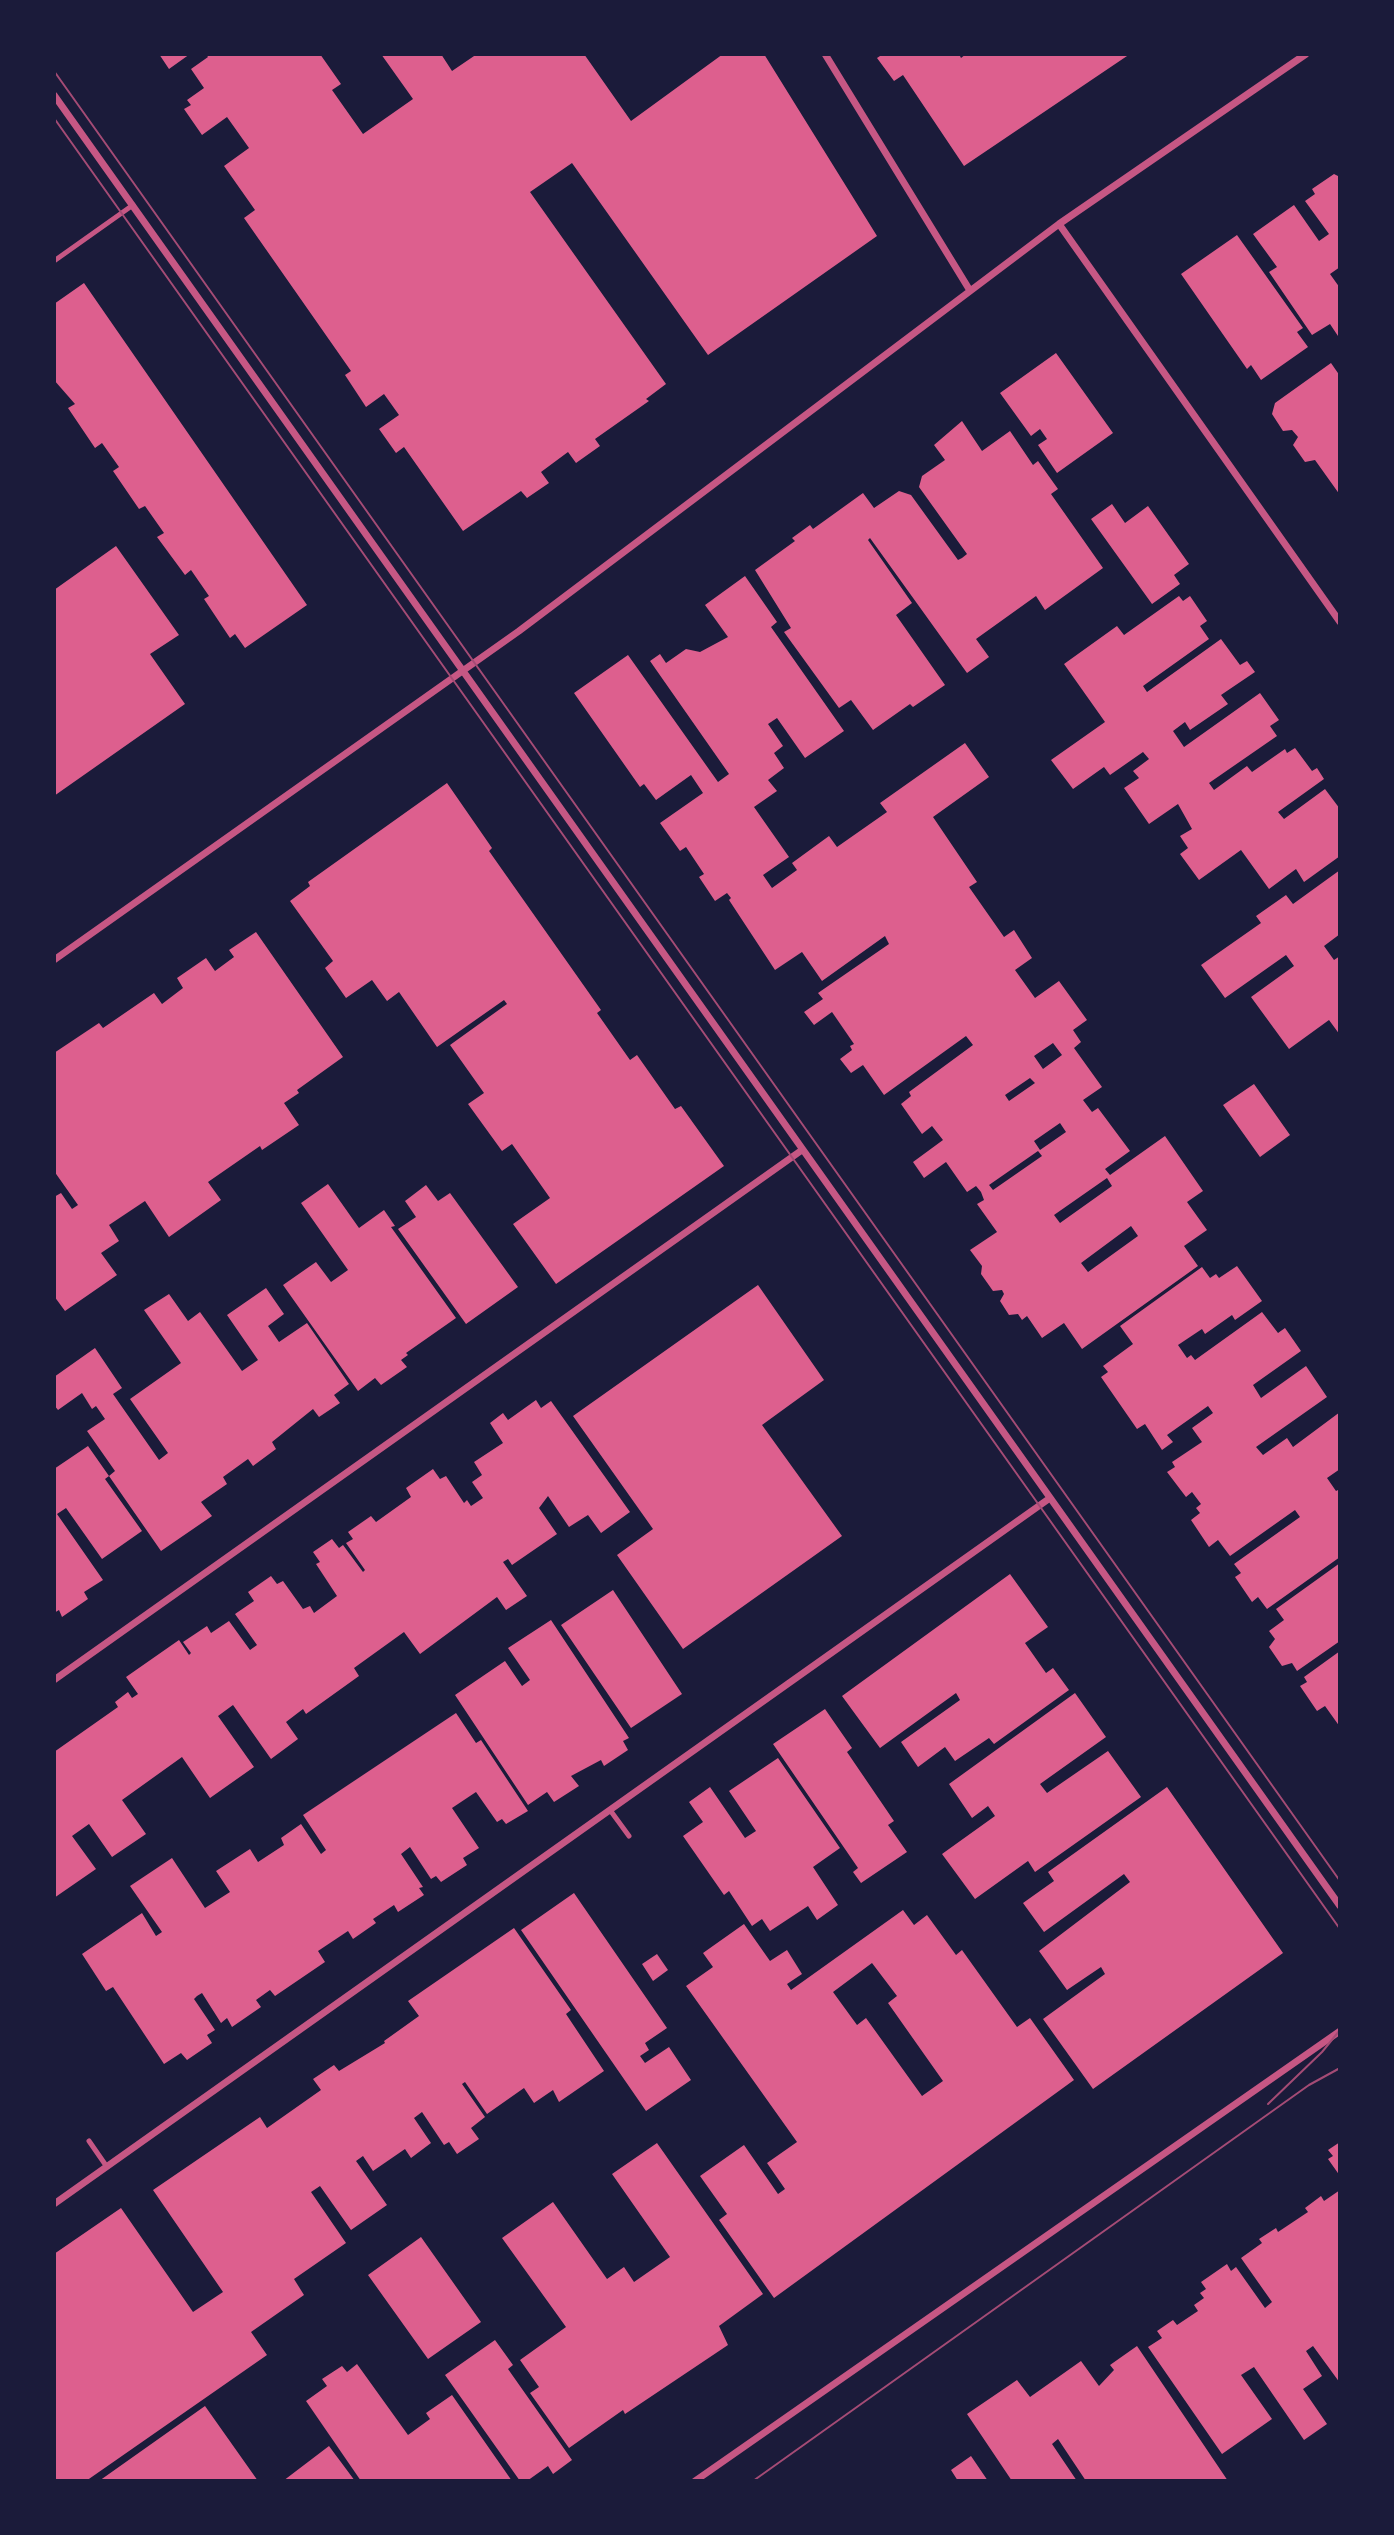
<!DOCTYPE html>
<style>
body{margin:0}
#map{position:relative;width:1394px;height:2535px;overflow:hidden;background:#1b1b3a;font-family:"IBM Plex Serif",serif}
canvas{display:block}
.frame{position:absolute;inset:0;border:56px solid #1b1b3a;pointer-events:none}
</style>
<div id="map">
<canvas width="1394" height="2535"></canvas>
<div class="frame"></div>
</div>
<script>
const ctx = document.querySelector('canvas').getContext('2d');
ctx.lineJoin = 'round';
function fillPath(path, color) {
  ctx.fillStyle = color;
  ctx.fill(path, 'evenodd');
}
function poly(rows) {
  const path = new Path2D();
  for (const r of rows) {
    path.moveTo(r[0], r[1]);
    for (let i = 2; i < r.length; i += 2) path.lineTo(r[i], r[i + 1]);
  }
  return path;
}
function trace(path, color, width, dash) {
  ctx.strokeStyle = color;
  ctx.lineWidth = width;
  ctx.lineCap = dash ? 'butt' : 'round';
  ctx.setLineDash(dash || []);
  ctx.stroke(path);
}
const building = poly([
 [159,54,190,54,169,69],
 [206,54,320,54,341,84,332,90,363,134,413,99,381,54,441,54,452,71,477,54,584,54,631,121,723,54,764,54,877,236,708,355,572,163,530,192,666,384,646,399,649,401,595,439,600,446,576,463,568,452,541,472,549,483,527,498,521,491,463,531,404,447,396,453,379,429,399,415,384,394,366,407,345,375,351,371,244,218,255,210,224,166,249,148,227,117,202,135,184,109,191,105,187,100,204,88,191,69,208,57],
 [883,54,959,54,961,58,966,54,1130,54,964,166,903,75,894,81,877,58],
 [1334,174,1340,177,1340,267,1330,274,1340,288,1340,339,1330,324,1312,335,1269,272,1277,267,1253,234,1294,205,1319,241,1329,234,1305,201,1315,194,1312,189],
 [1237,235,1303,328,1297,332,1308,347,1261,380,1251,365,1247,369,1181,274],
 [84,283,307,605,245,648,235,634,230,638,204,599,209,596,191,570,185,575,157,537,164,533,145,506,139,509,113,471,119,467,102,443,95,448,68,408,75,404,54,380,54,304],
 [1056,353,1113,433,1057,473,1038,445,1047,439,1040,429,1031,436,1000,393],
 [1331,363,1340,376,1340,495,1315,460,1305,462,1293,445,1298,437,1292,430,1283,431,1272,414,1275,403],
 [962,421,982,451,1010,431,1033,465,1038,461,1058,489,1051,494,1103,568,1045,610,1036,596,976,639,989,657,967,673,870,538,868,540,912,603,896,615,945,685,913,707,910,704,873,730,851,700,839,708,784,632,791,628,755,570,795,541,792,538,810,525,813,529,863,493,874,508,899,491,911,495,958,560,962,558,967,554,919,487,922,476,945,460,934,445],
 [1112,504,1125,523,1148,506,1189,564,1174,575,1180,584,1152,604,1091,519],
 [116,546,179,635,150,654,185,704,54,796,54,590],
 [745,576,777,622,771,627,844,731,805,758,777,718,768,724,783,746,774,753,784,768,768,780,777,791,754,807,789,857,763,875,772,888,797,870,792,863,829,836,837,847,887,812,880,803,965,743,989,777,933,817,977,882,969,887,1004,937,1014,930,1032,958,1015,970,1035,998,1059,981,1087,1020,1073,1030,1081,1042,1074,1048,1102,1087,1083,1100,1092,1112,1098,1108,1130,1151,1105,1169,1110,1175,1165,1136,1203,1191,1187,1202,1207,1230,1184,1246,1198,1266,1082,1349,1064,1323,1042,1338,1027,1316,1022,1320,1018,1314,1009,1315,1000,1301,1004,1294,1002,1290,993,1291,981,1274,982,1266,970,1250,997,1232,977,1204,984,1200,981,1192,976,1186,967,1192,946,1162,924,1178,913,1162,943,1140,932,1126,922,1134,901,1104,911,1096,909,1092,973,1045,966,1036,884,1095,863,1065,851,1073,840,1059,852,1050,850,1046,854,1044,832,1012,814,1025,804,1012,823,999,818,993,889,944,885,936,822,981,802,952,775,970,729,900,731,898,727,893,715,901,699,877,704,874,686,847,680,851,660,823,703,793,691,775,656,800,644,784,640,787,574,693,628,655,718,782,729,774,650,661,660,654,666,663,686,649,700,652,728,637,705,605],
 [1053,1043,1062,1055,1043,1069,1034,1056],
 [1030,1078,1035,1083,1009,1101,1005,1095],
 [1060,1123,1066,1132,1040,1150,1034,1141],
 [1038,1151,1042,1156,993,1190,989,1185],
 [1107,1178,1112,1186,1060,1223,1054,1215],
 [1131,1226,1138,1236,1088,1272,1081,1263],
 [1179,596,1183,601,1190,596,1207,621,1200,626,1209,639,1143,686,1147,692,1221,639,1240,665,1247,661,1255,672,1221,695,1228,704,1190,730,1185,722,1173,731,1184,747,1260,693,1279,720,1270,726,1277,736,1209,783,1214,790,1247,766,1252,772,1285,749,1287,753,1295,748,1312,771,1317,768,1324,779,1278,812,1284,819,1325,789,1340,809,1340,856,1304,882,1296,869,1269,889,1241,850,1199,880,1180,854,1188,848,1180,836,1192,829,1178,804,1149,824,1124,788,1139,778,1133,771,1149,759,1143,752,1110,775,1104,767,1073,789,1051,760,1105,722,1064,664,1117,626,1124,635],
 [447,783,492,848,489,851,601,1010,597,1013,630,1060,637,1055,675,1109,681,1106,724,1166,556,1284,513,1224,550,1198,512,1144,502,1151,468,1104,484,1093,450,1045,507,1004,504,1000,437,1047,399,992,387,1001,372,980,346,998,325,968,333,961,290,901,310,886,308,882],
 [1340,870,1340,934,1324,946,1334,960,1340,956,1340,1035,1329,1020,1289,1049,1251,997,1294,966,1286,955,1225,998,1201,965,1261,923,1256,916,1286,895,1293,904],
 [256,932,343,1057,297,1090,299,1093,284,1103,299,1125,262,1150,260,1146,208,1182,221,1200,169,1237,145,1201,109,1225,119,1241,101,1253,117,1275,65,1311,54,1296,54,1197,61,1193,72,1209,78,1205,54,1171,54,1053,99,1023,103,1028,154,993,162,1004,183,988,177,978,206,958,215,971,234,957,229,950],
 [1254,1084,1290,1135,1260,1157,1223,1105],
 [328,1184,359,1228,384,1210,395,1226,391,1227,456,1318,406,1353,408,1355,401,1360,407,1367,381,1385,375,1378,358,1391,283,1285,316,1262,331,1282,348,1270,301,1203],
 [426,1185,438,1201,450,1193,518,1287,466,1324,398,1229,416,1217,405,1201],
 [1237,1266,1262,1301,1235,1320,1232,1315,1205,1334,1202,1329,1178,1345,1187,1358,1191,1355,1195,1360,1262,1312,1278,1333,1285,1328,1301,1351,1253,1385,1261,1398,1306,1366,1327,1397,1256,1447,1263,1455,1287,1438,1293,1447,1340,1412,1340,1469,1327,1478,1336,1491,1340,1489,1340,1557,1267,1609,1258,1597,1252,1602,1235,1577,1241,1573,1234,1564,1300,1517,1295,1510,1230,1556,1218,1540,1209,1547,1191,1520,1200,1513,1196,1508,1201,1504,1192,1492,1186,1497,1167,1472,1175,1467,1172,1462,1202,1442,1192,1428,1213,1413,1208,1406,1167,1435,1173,1442,1162,1450,1145,1424,1137,1429,1101,1377,1108,1372,1103,1366,1133,1344,1120,1326,1202,1267,1210,1278,1216,1274,1219,1278],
 [758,1285,824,1380,762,1425,842,1536,683,1649,617,1555,653,1529,573,1416],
 [266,1288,284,1314,268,1326,279,1342,307,1323,349,1384,334,1395,340,1403,319,1417,313,1409,272,1442,276,1449,253,1466,248,1459,223,1477,227,1484,201,1502,212,1516,161,1551,109,1476,105,1479,142,1531,102,1559,66,1508,57,1514,103,1580,84,1592,88,1599,62,1617,59,1610,54,1613,54,1469,88,1446,109,1476,115,1471,87,1431,105,1419,96,1406,92,1409,82,1393,58,1410,54,1405,54,1377,95,1348,122,1388,113,1394,159,1460,168,1453,130,1399,181,1363,144,1310,169,1294,188,1321,200,1312,242,1371,258,1360,227,1315],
 [536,1400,541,1408,551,1401,630,1512,601,1533,588,1515,569,1527,548,1496,539,1508,557,1534,512,1565,508,1559,503,1562,527,1596,506,1610,497,1597,420,1654,404,1632,354,1668,359,1676,306,1714,303,1709,286,1722,298,1739,271,1759,233,1705,218,1716,254,1767,210,1798,182,1757,122,1800,146,1834,112,1857,89,1824,72,1836,96,1869,54,1898,54,1752,118,1707,115,1702,128,1692,132,1698,138,1694,126,1677,179,1640,189,1655,191,1653,183,1642,207,1626,211,1633,229,1621,250,1650,257,1645,235,1614,254,1601,248,1592,271,1576,277,1584,283,1581,303,1609,310,1606,314,1613,337,1596,316,1564,320,1562,313,1552,332,1539,339,1548,343,1545,363,1572,365,1570,346,1543,353,1539,348,1532,371,1516,376,1522,411,1497,406,1488,433,1469,440,1479,446,1476,464,1503,467,1500,471,1506,483,1498,472,1482,482,1475,474,1462,503,1443,490,1423,503,1413,508,1420],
 [1340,1563,1340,1641,1297,1671,1292,1663,1282,1666,1269,1647,1275,1639,1269,1631,1284,1620,1276,1609],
 [1010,1574,1048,1627,1025,1643,1046,1673,1053,1668,1069,1690,994,1744,989,1738,955,1761,945,1747,918,1767,901,1742,960,1700,956,1693,880,1748,842,1696],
 [613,1590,682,1694,631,1728,561,1625],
 [551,1620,629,1738,623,1741,628,1750,604,1766,601,1760,571,1776,579,1786,554,1802,547,1792,528,1805,455,1695,505,1661,522,1686,530,1680,508,1648],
 [1340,1651,1340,1727,1325,1706,1317,1711,1300,1686,1307,1682,1304,1677],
 [1075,1693,1106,1737,1040,1784,1047,1793,1108,1751,1141,1797,1035,1872,1028,1861,975,1899,942,1854,995,1816,988,1806,972,1818,949,1784],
 [825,1709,852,1748,847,1752,894,1821,888,1825,907,1852,861,1883,853,1872,858,1868,773,1744],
 [456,1713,476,1743,481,1740,528,1811,506,1824,502,1819,497,1822,476,1792,452,1808,479,1848,463,1858,467,1865,441,1882,436,1876,431,1879,410,1847,401,1854,423,1887,419,1888,424,1895,398,1912,394,1905,373,1919,376,1923,353,1939,348,1931,318,1951,325,1962,275,1996,270,1990,256,2000,261,2007,232,2027,227,2018,221,2023,202,1993,197,1996,194,1999,215,2030,207,2035,212,2043,187,2060,181,2053,164,2064,113,1987,106,1991,82,1954,142,1913,156,1936,162,1932,130,1886,172,1858,205,1908,230,1892,216,1871,250,1849,258,1862,284,1845,281,1838,301,1824,321,1854,326,1850,303,1815],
 [778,1758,840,1848,813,1867,838,1905,817,1920,808,1906,770,1931,762,1919,752,1926,729,1891,724,1895,683,1836,703,1822,689,1802,710,1787,745,1838,756,1831,729,1791],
 [1167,1787,1283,1953,1093,2089,1043,2019,1105,1974,1101,1967,1067,1990,1039,1951,1130,1882,1124,1874,1044,1932,1023,1903,1054,1881,1048,1872],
 [574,1893,667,2028,645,2043,649,2050,640,2056,645,2063,669,2047,691,2080,646,2111,521,1930],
 [903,1910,914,1925,927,1915,956,1955,962,1950,1017,2027,1030,2018,1074,2080,774,2298,719,2220,727,2214,700,2176,744,2145,778,2194,785,2189,767,2163,797,2142,686,1986,713,1967,703,1953,744,1924,770,1961,787,1950,802,1974,787,1984,791,1990],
 [872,1963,897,1996,888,2003,943,2081,922,2096,866,2018,857,2025,833,1992],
 [514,1928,571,2010,566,2014,604,2071,559,2102,553,2090,534,2103,524,2088,487,2114,465,2082,462,2084,485,2117,471,2128,479,2139,457,2154,449,2142,444,2145,422,2112,414,2118,431,2143,411,2158,405,2149,373,2171,363,2156,356,2161,387,2205,351,2230,320,2186,311,2192,346,2243,294,2279,304,2295,251,2332,267,2355,86,2481,54,2481,54,2254,121,2208,193,2312,223,2292,153,2190,260,2117,267,2128,321,2090,313,2079,334,2065,339,2071,385,2043,384,2041,419,2016,408,2001],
 [657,1954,668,1970,653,1981,642,1964],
 [1340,2142,1340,2176,1328,2159,1333,2156,1328,2150],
 [657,2143,763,2294,719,2326,728,2345,625,2414,623,2410,569,2448,530,2393,539,2387,520,2360,566,2327,502,2238,553,2202,607,2279,624,2267,634,2282,670,2257,612,2174],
 [1340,2190,1340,2383,1313,2346,1306,2351,1322,2376,1303,2389,1327,2424,1304,2440,1254,2367,1241,2375,1272,2419,1222,2454,1148,2347,1162,2338,1157,2331,1173,2320,1177,2325,1198,2311,1194,2305,1204,2298,1200,2293,1206,2289,1201,2282,1227,2264,1231,2271,1236,2267,1265,2308,1272,2302,1241,2258,1262,2243,1259,2239,1276,2228,1278,2232,1308,2212,1305,2208,1321,2196,1324,2201],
 [421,2237,481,2322,428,2359,368,2275],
 [495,2340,513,2365,508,2369,572,2460,553,2474,548,2466,527,2481,520,2481,445,2375],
 [1137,2346,1228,2481,1086,2481,1058,2439,1052,2444,1077,2481,1012,2481,967,2414,1017,2380,1030,2397,1081,2361,1099,2386,1114,2370,1110,2365],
 [357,2364,408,2435,430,2419,426,2413,452,2395,512,2481,361,2481,306,2401,327,2386,322,2379,342,2366,347,2372],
 [205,2406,258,2481,99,2481],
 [329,2446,355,2481,283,2481],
 [971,2456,988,2481,958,2481,951,2470]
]);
const service = poly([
 [54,261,133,205],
 [610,1810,629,1836],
 [89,2141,107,2167]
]);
const minor = poly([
 [825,54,969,289],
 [54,95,1340,1906],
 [1059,224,1340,622],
 [54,960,519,631,1059,224,1306,54],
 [54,1680,802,1150],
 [54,2204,1050,1498],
 [695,2481,1340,2031]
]);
const tram = poly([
 [54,71,1340,1881],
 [54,118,1340,1929],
 [1268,2104,1322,2052,1340,2030],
 [753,2481,1309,2085,1340,2068]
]);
fillPath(building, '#dd5f8e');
trace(service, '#c65784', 5);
trace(minor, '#c65784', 7);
trace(tram, '#a44b75', 2);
</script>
